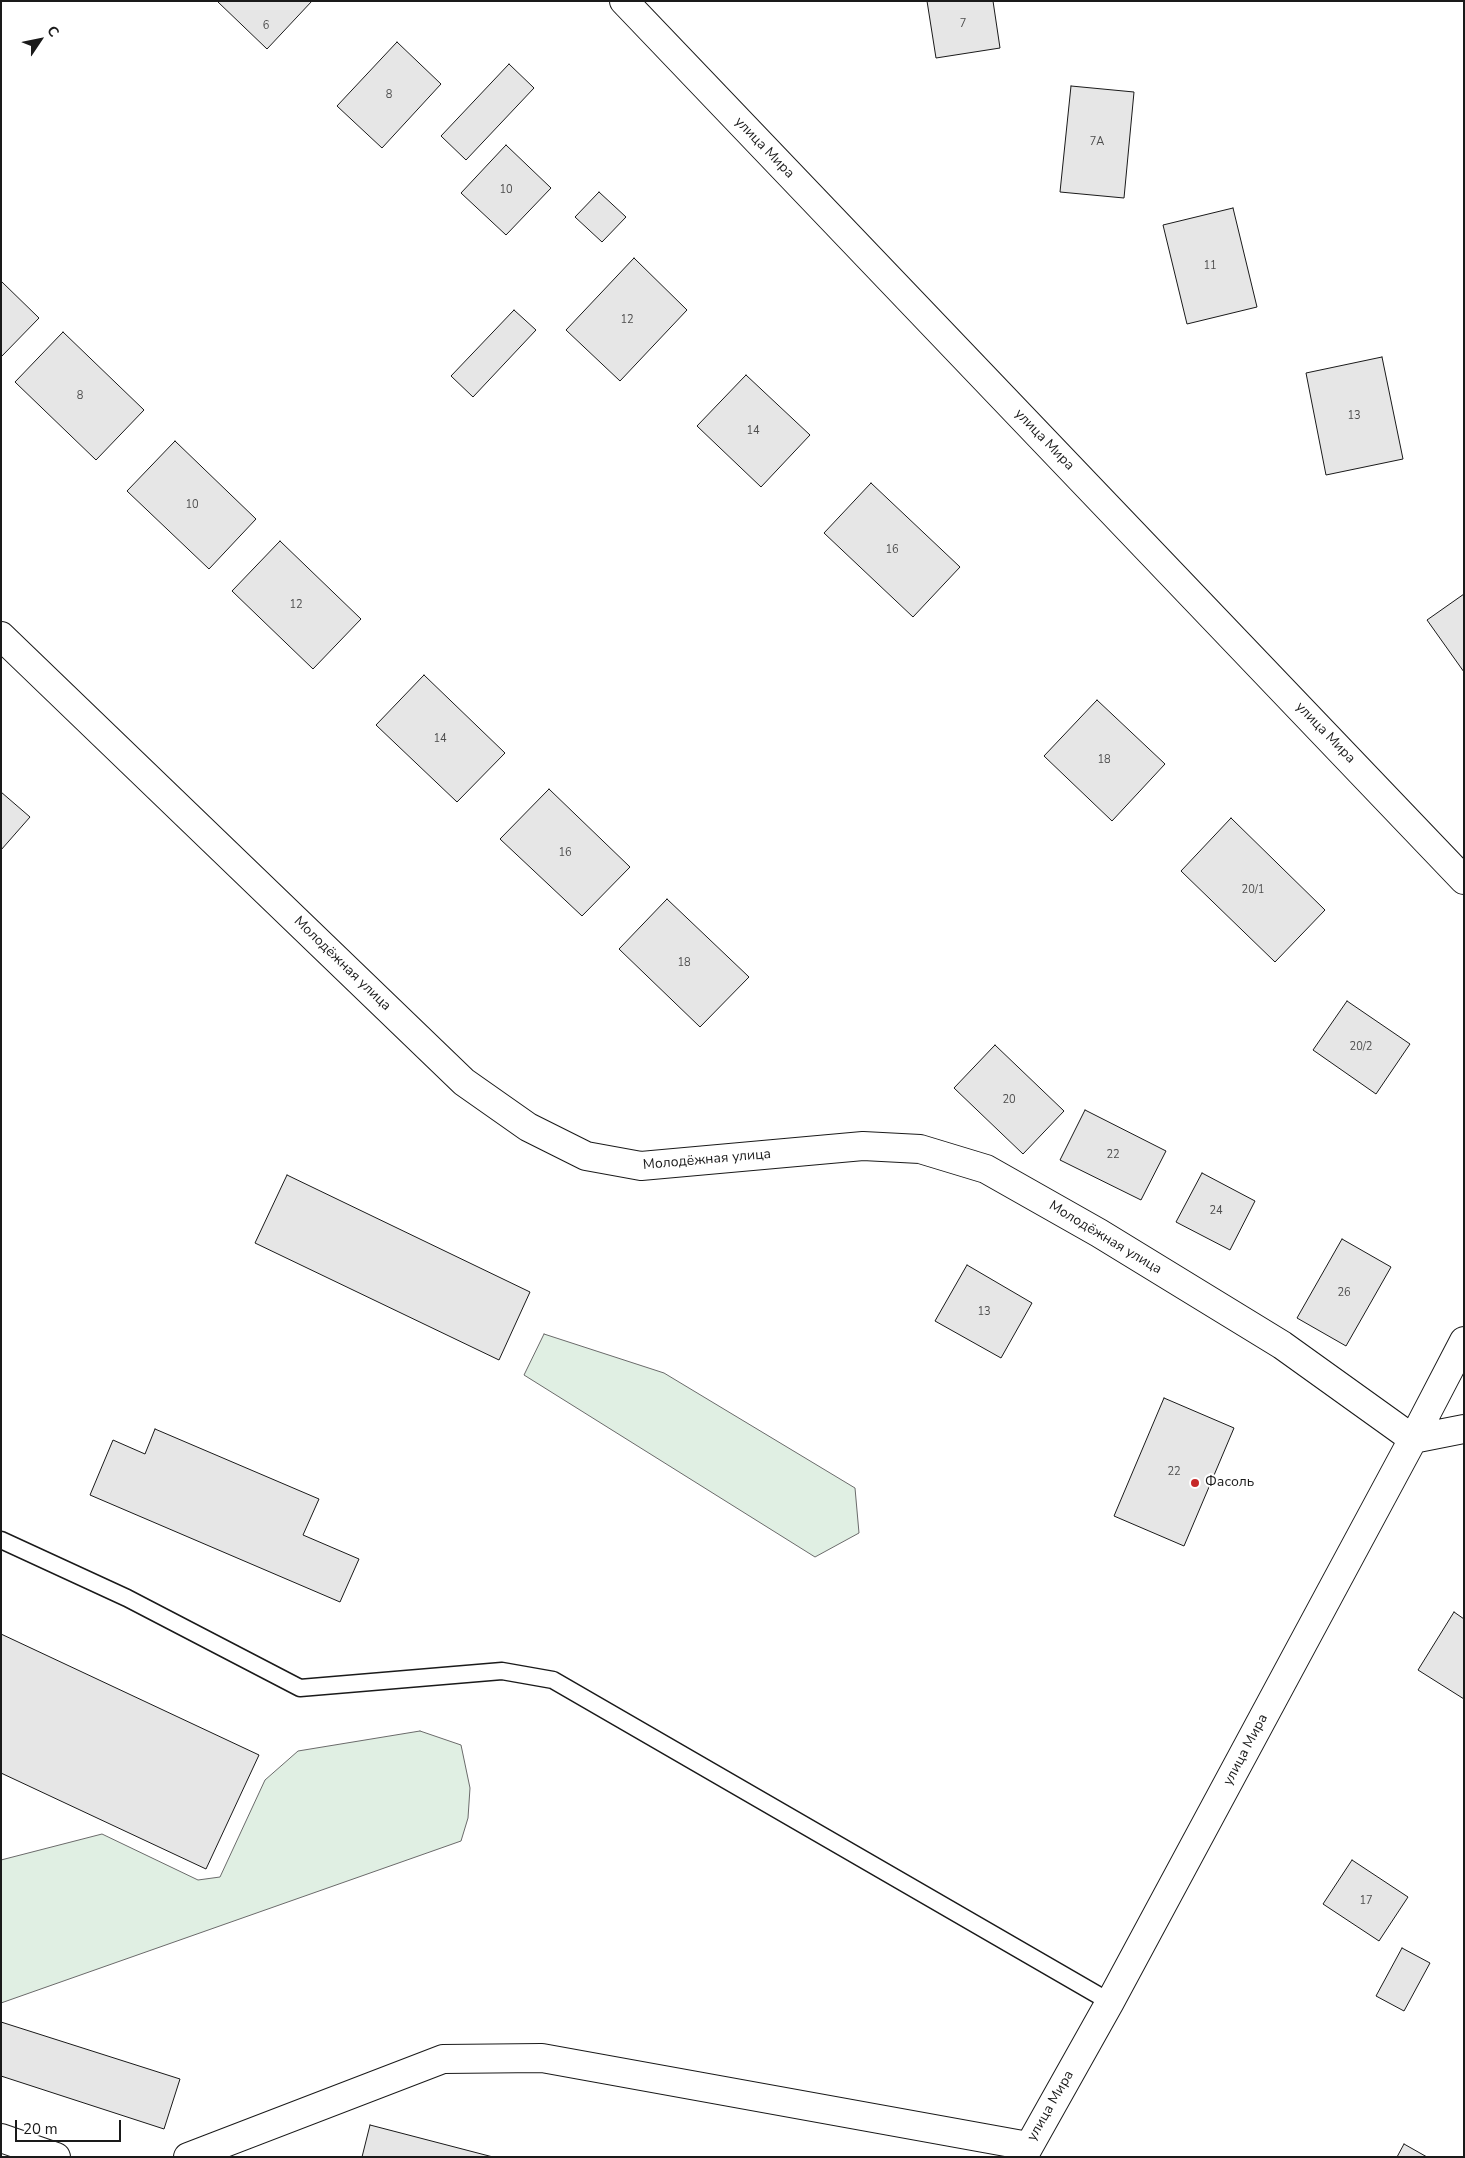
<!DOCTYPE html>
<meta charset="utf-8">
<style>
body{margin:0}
#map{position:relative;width:1465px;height:2158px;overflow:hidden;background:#fff;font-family:"Nunito Sans",sans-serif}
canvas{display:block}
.frame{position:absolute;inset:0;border:2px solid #1a1a1a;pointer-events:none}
.north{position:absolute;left:15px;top:15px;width:50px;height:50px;-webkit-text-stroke:4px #fff;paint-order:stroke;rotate:56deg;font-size:14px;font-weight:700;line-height:20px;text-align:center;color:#1a1a1a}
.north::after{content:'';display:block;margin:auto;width:18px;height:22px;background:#1a1a1a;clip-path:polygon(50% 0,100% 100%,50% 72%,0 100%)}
.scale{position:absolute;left:15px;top:2120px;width:106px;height:22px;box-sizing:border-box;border:2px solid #1a1a1a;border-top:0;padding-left:6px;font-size:15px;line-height:18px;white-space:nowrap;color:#1a1a1a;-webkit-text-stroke:4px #fff;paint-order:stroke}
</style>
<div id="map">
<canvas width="1465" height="2158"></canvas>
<div class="frame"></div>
<div class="north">С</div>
<div class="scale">20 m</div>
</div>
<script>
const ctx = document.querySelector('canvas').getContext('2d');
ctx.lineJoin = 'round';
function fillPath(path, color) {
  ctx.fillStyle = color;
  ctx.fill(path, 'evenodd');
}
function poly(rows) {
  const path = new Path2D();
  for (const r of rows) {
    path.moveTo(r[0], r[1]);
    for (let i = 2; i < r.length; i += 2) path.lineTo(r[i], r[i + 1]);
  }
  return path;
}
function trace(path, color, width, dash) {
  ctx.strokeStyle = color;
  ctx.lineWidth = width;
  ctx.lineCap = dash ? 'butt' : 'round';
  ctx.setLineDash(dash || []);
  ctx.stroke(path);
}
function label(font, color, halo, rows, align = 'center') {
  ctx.font = font + ' "Nunito Sans",sans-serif';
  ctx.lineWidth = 4;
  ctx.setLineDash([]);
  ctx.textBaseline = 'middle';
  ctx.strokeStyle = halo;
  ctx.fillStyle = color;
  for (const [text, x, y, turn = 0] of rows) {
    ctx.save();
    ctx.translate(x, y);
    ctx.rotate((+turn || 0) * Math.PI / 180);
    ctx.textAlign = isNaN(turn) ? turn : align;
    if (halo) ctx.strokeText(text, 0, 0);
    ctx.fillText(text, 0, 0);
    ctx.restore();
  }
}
const green = poly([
 [544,1334,664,1373,855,1488,859,1533,815,1557,524,1375,544,1334],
 [420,1731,461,1745,470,1788,468,1818,461,1841,1,2003,1,1860,102,1834,198,1880,220,1877,265,1780,298,1751,420,1731]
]);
const building = poly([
 [219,1,312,1,267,49,218,2,219,1],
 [927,1,993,1,1000,48,936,58,927,1],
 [397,42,441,84,382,148,337,106,397,42],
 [509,64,534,88,466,160,441,136,509,64],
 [1071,86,1134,92,1124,198,1060,192,1071,86],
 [506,145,551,188,506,235,461,193,506,145],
 [599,192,626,217,602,242,575,217,599,192],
 [1233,208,1257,307,1187,324,1163,225,1233,208],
 [634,258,687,310,620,381,566,330,634,258],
 [1,281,39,318,1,357,1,281],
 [514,310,536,330,473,397,451,376,514,310],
 [63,332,144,410,96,460,15,382,63,332],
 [1382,357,1403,459,1326,475,1306,373,1382,357],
 [746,375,810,435,761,487,697,426,746,375],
 [175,441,256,519,209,569,127,491,175,441],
 [871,483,960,567,913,617,824,533,871,483],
 [280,541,361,619,313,669,232,591,280,541],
 [1464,594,1464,672,1427,620,1464,594],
 [424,675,505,753,457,802,376,725,424,675],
 [1097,700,1165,764,1112,821,1044,756,1097,700],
 [549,789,630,867,582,916,500,839,549,789],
 [1,792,30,817,1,850,1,792],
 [1231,818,1325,910,1275,962,1181,871,1231,818],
 [667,899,749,977,700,1027,619,949,667,899],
 [1347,1001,1410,1044,1376,1094,1313,1050,1347,1001],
 [995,1045,1064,1111,1023,1154,954,1088,995,1045],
 [1085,1110,1166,1151,1141,1200,1060,1160,1085,1110],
 [1202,1173,1255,1201,1230,1250,1176,1222,1202,1173],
 [287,1175,530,1292,499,1360,255,1243,287,1175],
 [1342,1239,1391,1267,1346,1346,1297,1318,1342,1239],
 [967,1265,1032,1303,1001,1358,935,1321,967,1265],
 [1164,1398,1234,1428,1184,1546,1114,1516,1164,1398],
 [155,1429,319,1499,303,1535,359,1559,340,1602,90,1495,113,1440,145,1454,155,1429],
 [1454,1612,1464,1619,1464,1699,1418,1670,1454,1612],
 [1,1634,259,1755,206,1869,1,1773,1,1634],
 [1352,1860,1408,1897,1379,1941,1323,1904,1352,1860],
 [1402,1948,1430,1963,1404,2011,1376,1996,1402,1948],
 [1,2022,180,2079,164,2129,1,2076,1,2022],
 [370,2125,493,2157,362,2157,370,2125],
 [1404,2144,1427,2157,1397,2157,1404,2144]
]);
const lane = poly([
 [1,1540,127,1598,300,1688,502,1671,553,1680,1110,2002]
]);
const street = poly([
 [1,636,464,1082,528,1127,586,1156,641,1166,863,1146,920,1149,986,1169,1099,1233,1282,1345,1413,1439],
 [1,2138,56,2157],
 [188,2157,443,2059,542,2058,1028,2146]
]);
const secondary = poly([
 [624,1,1464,880],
 [1413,1439,1464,1429],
 [1023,2157,1110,2002,1413,1439,1464,1341]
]);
const markers = [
 [1195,1483,5,"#c62828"]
];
const numberNames = [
 ["7",963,24],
 ["6",266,26],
 ["8",389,95],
 ["7А",1097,142],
 ["10",506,190],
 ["11",1210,266],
 ["12",627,320],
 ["8",80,396],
 ["13",1354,416],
 ["14",753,431],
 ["10",192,505],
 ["16",892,550],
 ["12",296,605],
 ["14",440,739],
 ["18",1104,760],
 ["16",565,853],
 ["20/1",1253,890],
 ["18",684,963],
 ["20/2",1361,1047],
 ["20",1009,1100],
 ["22",1113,1155],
 ["24",1216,1211],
 ["26",1344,1293],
 ["13",984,1312],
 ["22",1174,1472],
 ["17",1366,1901]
];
const streetNames = [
 ["улица Мира",764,148,46],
 ["улица Мира",1044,440,46],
 ["улица Мира",1325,733,46],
 ["Молодёжная улица",342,964,44],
 ["Молодёжная улица",707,1160,-5],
 ["Молодёжная улица",1105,1238,31],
 ["улица Мира",1246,1750,-62],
 ["улица Мира",1051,2106,-60]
];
const poiNames = [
 ["Фасоль",1205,1483]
];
fillPath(green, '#e0efe3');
trace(green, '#6a6a6a', 1);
fillPath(building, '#e6e6e6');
trace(building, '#1a1a1a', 1);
trace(lane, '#1a1a1a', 19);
trace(street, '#1a1a1a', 30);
trace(secondary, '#1a1a1a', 30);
trace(lane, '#fff', 16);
trace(street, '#fff', 28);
trace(secondary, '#fff', 28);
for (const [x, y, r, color] of markers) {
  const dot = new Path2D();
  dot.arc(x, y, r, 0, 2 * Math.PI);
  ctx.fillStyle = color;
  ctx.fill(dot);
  trace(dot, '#fff', 2);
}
label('11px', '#4d4d4d', null, numberNames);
label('14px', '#1a1a1a', '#fff', streetNames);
label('14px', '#1a1a1a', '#fff', poiNames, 'left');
</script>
